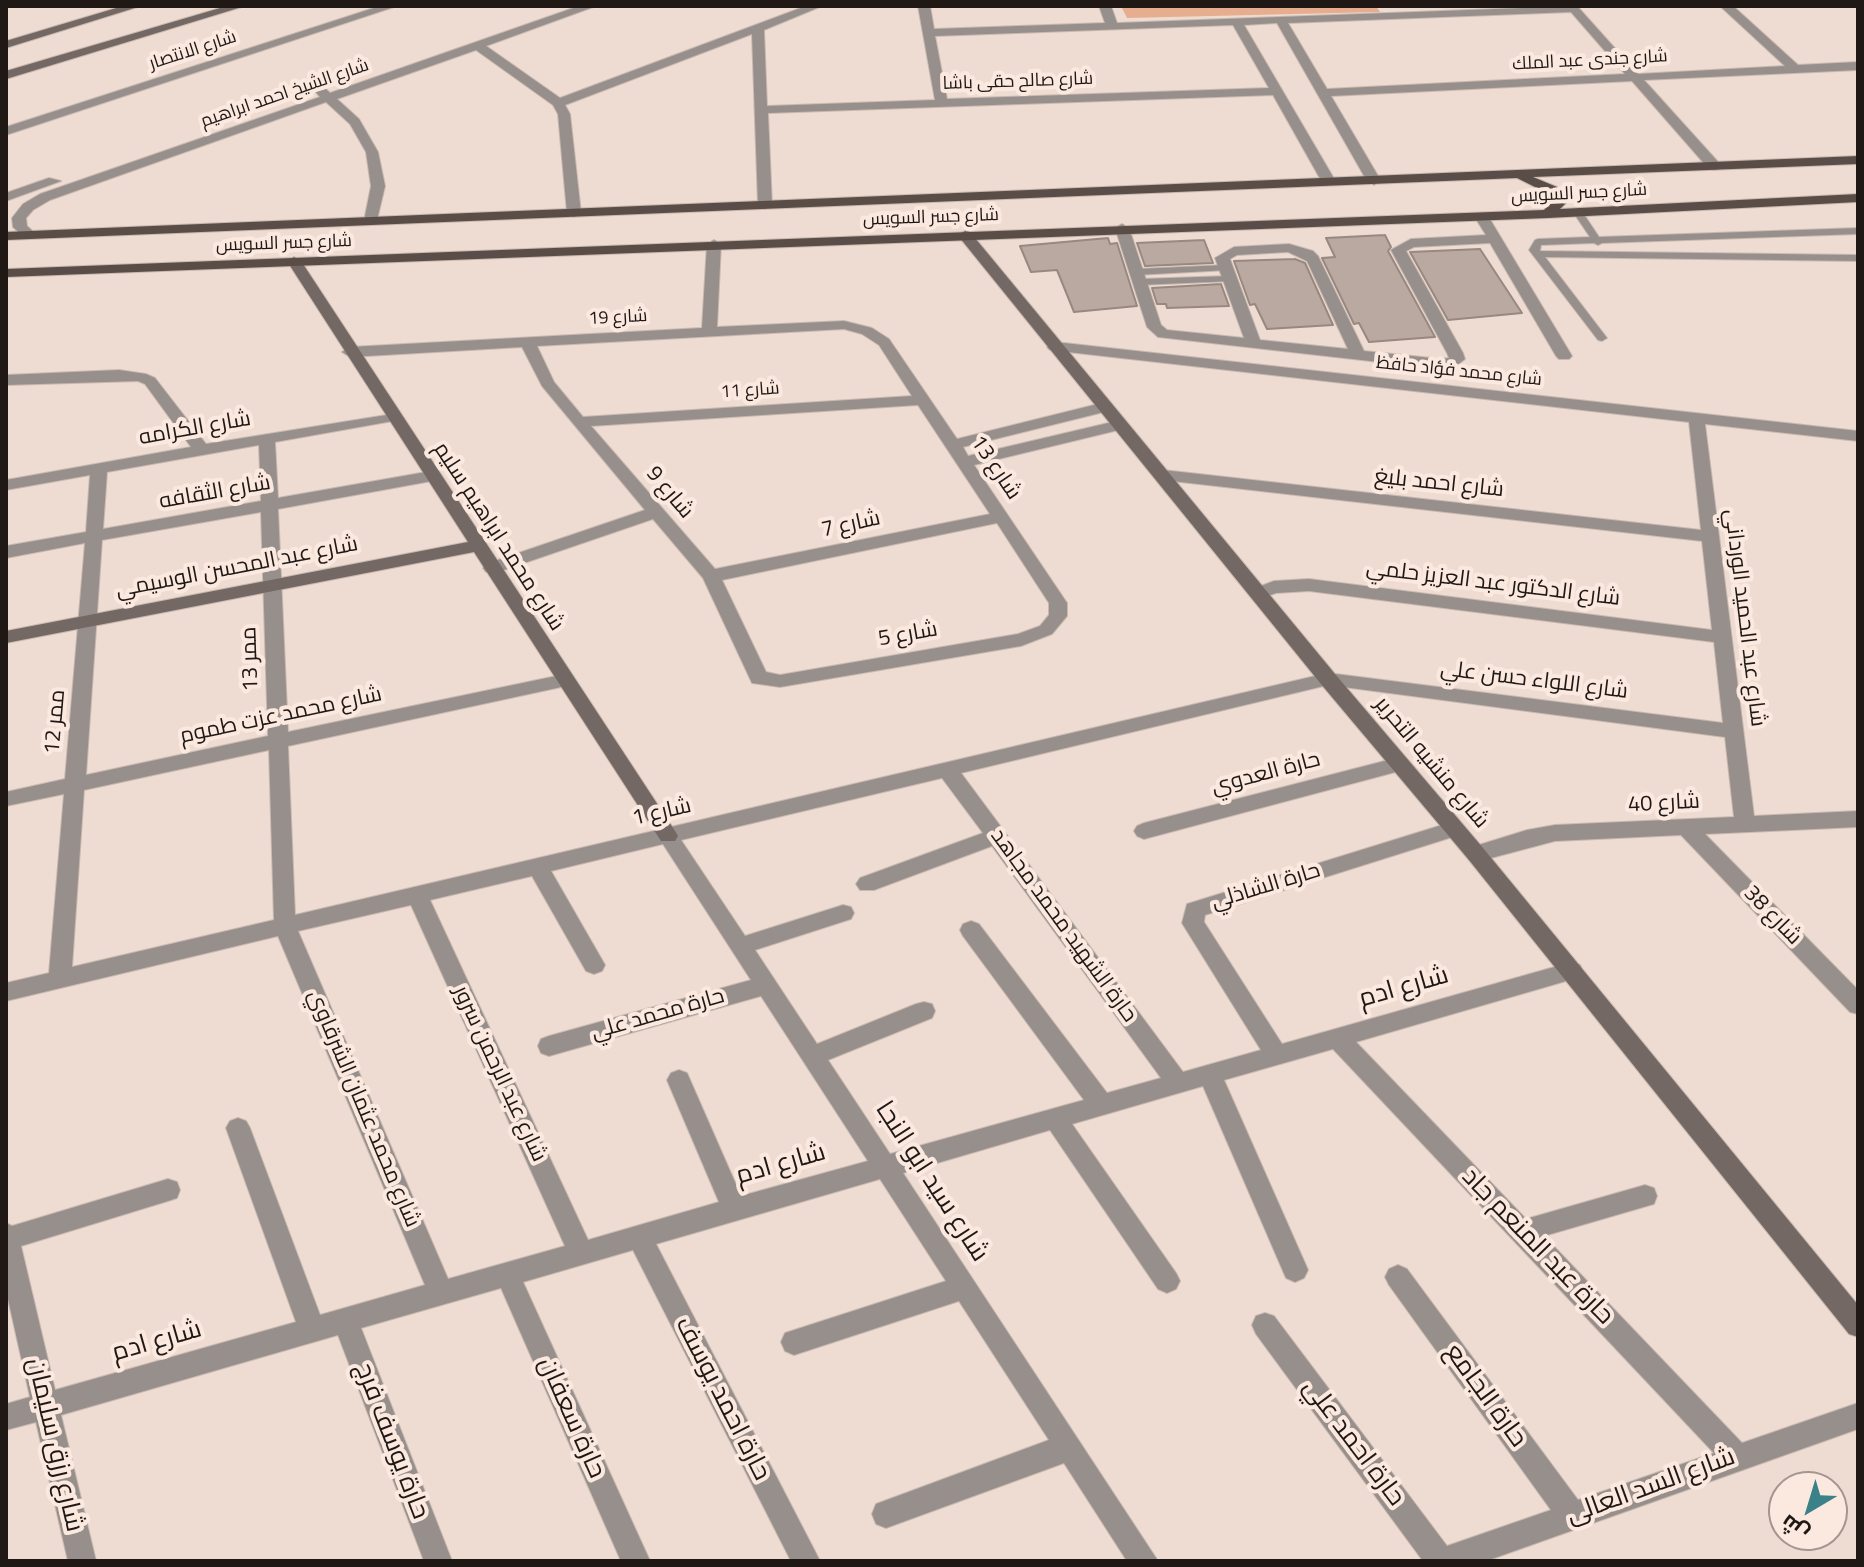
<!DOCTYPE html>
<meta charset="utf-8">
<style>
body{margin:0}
#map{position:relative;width:1864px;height:1567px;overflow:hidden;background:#eedcd2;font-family:"Titillium Web",Cairo,sans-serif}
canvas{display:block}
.frame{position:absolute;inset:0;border:8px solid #1f1815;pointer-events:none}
.north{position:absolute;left:1768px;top:1471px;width:80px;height:80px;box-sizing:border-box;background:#fbe9e0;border:2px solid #a3958f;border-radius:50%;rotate:218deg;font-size:22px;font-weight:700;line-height:32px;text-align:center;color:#1f1815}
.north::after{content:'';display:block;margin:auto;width:28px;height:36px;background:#3a8287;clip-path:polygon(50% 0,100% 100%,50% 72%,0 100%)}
</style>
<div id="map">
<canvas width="1864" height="1567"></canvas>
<div class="frame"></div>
<div class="north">ش</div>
</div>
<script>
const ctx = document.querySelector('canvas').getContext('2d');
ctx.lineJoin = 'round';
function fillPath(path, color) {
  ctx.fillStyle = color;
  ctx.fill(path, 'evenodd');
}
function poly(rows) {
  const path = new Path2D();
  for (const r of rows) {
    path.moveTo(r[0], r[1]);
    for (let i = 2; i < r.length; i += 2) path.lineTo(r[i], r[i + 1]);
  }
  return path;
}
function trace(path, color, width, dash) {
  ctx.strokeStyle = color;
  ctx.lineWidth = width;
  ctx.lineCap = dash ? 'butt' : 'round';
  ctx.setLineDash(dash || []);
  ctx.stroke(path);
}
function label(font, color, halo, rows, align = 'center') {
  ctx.font = font + ' "Titillium Web",Cairo,sans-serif';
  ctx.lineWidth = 8;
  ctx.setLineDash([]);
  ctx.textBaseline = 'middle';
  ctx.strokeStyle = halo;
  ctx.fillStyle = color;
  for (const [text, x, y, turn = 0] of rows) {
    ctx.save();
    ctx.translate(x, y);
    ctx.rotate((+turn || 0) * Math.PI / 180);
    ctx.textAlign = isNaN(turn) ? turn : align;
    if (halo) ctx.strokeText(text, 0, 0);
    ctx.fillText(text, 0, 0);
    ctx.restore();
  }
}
const green = poly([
 [1121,6,1376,6,1380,12,1127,18]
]);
const building = poly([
 [1385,235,1391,247,1388,251,1435,337,1369,342,1359,323,1354,324,1322,258,1335,257,1326,238,1385,235],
 [1108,238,1110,244,1117,243,1137,306,1074,312,1057,270,1031,272,1020,246,1108,238],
 [1204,240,1213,263,1145,266,1137,243,1204,240],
 [1480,249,1522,313,1448,320,1410,252,1480,249],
 [1295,259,1305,263,1333,325,1267,329,1255,304,1250,305,1234,261,1295,259],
 [1221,284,1229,306,1167,308,1166,304,1157,304,1152,288,1221,284]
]);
const lane = poly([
 [1575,210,1581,210,1599,237,1858,228,1858,234,1602,243,1598,245,1594,243,1541,245,1540,251,1858,255,1858,261,1545,257,1607,338,1602,341,1598,340,1529,250,1535,240,1538,239,1590,237,1573,212,1575,210],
 [1225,265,1230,268,1229,270,1136,275,1131,272,1136,269,1225,265],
 [1229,276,1234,279,1233,281,1140,285,1135,282,1140,279,1229,276]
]);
const street = poly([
 [380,6,397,6,6,135,6,127,380,6],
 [579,6,596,6,486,46,560,98,806,6,822,6,764,30,767,106,935,100,918,6,930,6,934,29,1105,23,1099,6,1111,6,1117,23,1577,6,1638,74,1785,66,1720,6,1733,6,1798,65,1858,62,1858,70,1644,80,1719,163,1719,169,1714,170,1709,169,1632,81,1331,96,1381,181,1374,185,1367,181,1277,23,1244,25,1336,182,1334,185,1322,182,1273,95,768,113,772,205,765,209,758,205,752,34,565,105,570,114,581,213,574,217,567,213,558,114,553,105,476,50,337,99,359,119,378,152,385,186,376,224,364,221,371,186,366,152,350,124,326,102,50,200,33,210,26,218,27,226,37,235,35,238,25,238,13,227,12,218,23,204,40,194,320,97,314,90,316,87,324,87,330,93,579,6],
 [1571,12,1625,74,1327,89,1288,23,1571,12],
 [1233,25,1269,88,947,99,935,36,1233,25],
 [49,178,61,181,6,201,6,193,49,178],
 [1476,213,1488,216,1572,356,1569,359,1559,359,1556,356,1490,243,1414,247,1406,251,1463,353,1465,359,1456,366,1441,369,1158,337,1147,327,1115,228,1122,224,1129,228,1161,325,1167,330,1244,338,1215,258,1234,247,1289,244,1313,251,1318,256,1364,351,1441,359,1449,358,1447,353,1391,250,1411,239,1486,235,1474,216,1476,213],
 [1288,252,1307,261,1348,349,1260,340,1230,259,1237,255,1288,252],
 [714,240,721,244,717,327,844,321,872,328,889,339,957,439,1106,402,1112,404,1112,410,963,447,968,456,1121,420,1129,425,1127,428,974,465,1067,603,1067,616,1052,634,1021,646,780,687,752,683,703,578,653,519,498,572,486,572,483,568,486,564,645,510,542,386,522,347,350,357,342,352,350,347,702,328,707,244,714,240],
 [844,329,862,334,879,345,912,396,583,417,554,382,537,346,844,329],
 [918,405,990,514,715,569,591,426,918,405],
 [997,523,1049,603,1049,615,1040,626,1018,634,780,675,766,672,722,580,997,523],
 [1055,342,1858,431,1858,441,1705,424,1754,816,1858,811,1858,827,1705,834,1858,990,1858,1014,1850,1012,1681,835,1555,841,1476,862,1469,860,1466,854,1469,848,1527,830,1555,825,1734,817,1725,737,1328,685,961,773,1183,1072,1261,1050,1182,923,1187,904,1455,821,1462,824,1465,829,1462,834,1205,915,1204,922,1282,1044,1572,962,1580,965,1583,971,1580,977,1356,1042,1526,1219,1645,1185,1654,1188,1657,1196,1654,1204,1544,1236,1742,1443,1858,1403,1858,1429,1486,1561,1423,1561,1256,1334,1252,1325,1256,1316,1265,1313,1274,1316,1447,1546,1551,1510,1389,1285,1385,1277,1389,1269,1398,1265,1407,1269,1578,1500,1714,1453,1333,1049,1224,1080,1308,1270,1304,1278,1295,1282,1286,1278,1203,1086,1072,1124,1176,1273,1180,1281,1176,1289,1167,1293,1158,1289,1050,1130,903,1173,1158,1561,1127,1561,1064,1463,886,1528,876,1524,872,1514,876,1504,1049,1440,959,1301,794,1355,785,1351,781,1342,785,1333,946,1281,880,1179,656,1244,820,1561,791,1561,633,1250,523,1282,650,1561,621,1561,501,1288,361,1328,452,1561,424,1561,338,1335,61,1415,96,1561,68,1561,36,1422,6,1430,6,1404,30,1397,6,1290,6,1223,12,1226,168,1179,177,1182,180,1190,177,1198,168,1201,21,1246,55,1390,296,1322,226,1128,230,1121,238,1118,246,1121,250,1128,320,1315,425,1285,278,936,6,1001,6,983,49,973,64,794,6,806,6,792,65,779,85,543,6,558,6,546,86,532,90,475,6,490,6,480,191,447,145,384,138,381,6,385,6,375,119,370,146,374,155,378,206,444,399,413,399,419,393,421,275,442,278,498,432,471,440,476,432,481,278,509,288,732,566,674,575,680,566,686,288,746,295,915,1328,673,1723,723,1714,642,1309,591,1276,593,1259,599,1250,593,1253,589,1274,581,1309,579,1712,630,1702,541,1163,480,1155,475,1163,470,1701,530,1689,422,1050,350,1047,347,1055,342],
 [259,445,261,501,103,529,107,472,259,445],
 [261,512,268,736,86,775,102,540,261,512],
 [269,750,274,920,72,967,84,790,269,750],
 [942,778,983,833,860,878,856,884,860,890,874,890,992,846,1161,1078,1107,1093,979,924,971,921,963,924,960,930,963,936,1084,1100,890,1154,828,1060,932,1018,935,1011,932,1004,924,1002,916,1004,817,1044,755,950,851,919,854,913,851,907,843,905,745,936,681,840,942,778],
 [663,844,751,980,549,1036,541,1039,538,1046,541,1053,549,1056,761,996,868,1161,741,1196,687,1073,679,1070,671,1073,667,1080,719,1202,588,1240,430,900,532,876,586,971,594,974,602,971,605,965,551,871,663,844],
 [411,905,565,1246,448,1279,298,931,411,905],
 [1400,757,1407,759,1410,764,1407,769,1144,839,1137,836,1134,831,1137,826,1144,823,1400,757]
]);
const secondary = poly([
 [123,6,141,6,6,48,6,41,123,6],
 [227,6,245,6,6,79,6,71,227,6],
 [965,231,970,232,1335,674,1483,848,1858,1305,1858,1337,1849,1334,1469,860,1321,684,960,238,958,235,965,231],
 [294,257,301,261,675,831,678,836,675,841,661,841,474,552,6,643,6,631,468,542,287,261,294,257]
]);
const primary = poly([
 [1858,156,1858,164,1533,177,1557,187,1566,203,1560,209,1858,194,1858,202,1548,218,6,277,6,269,1544,210,1552,202,1547,193,1517,178,6,240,6,232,1858,156]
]);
const farStreetnames = [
 ["شارع الانتصار",193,51,-18],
 ["شارع جندى عبد الملك",1590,61,-3],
 ["شارع صالح حقى باشا",1018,82,-2],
 ["شارع الشيخ احمد ابراهيم",285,94,-19],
 ["شارع جسر السويس",1579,194,-3],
 ["شارع جسر السويس",931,218,-2],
 ["شارع جسر السويس",284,244,-2],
 ["شارع 19",618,318,-3],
 ["شارع محمد فؤاد حافظ",1459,372,6],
 ["شارع 11",750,391,-4]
];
const streetNames = [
 ["شارع الكرامه",195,429,-10],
 ["شارع 13",995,468,56],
 ["شارع احمد بليغ",1439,484,6],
 ["شارع الثقافه",215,493,-10],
 ["شارع 9",669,493,50],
 ["شارع 7",851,525,-12],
 ["شارع محمد ابراهيم سليم",498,537,57],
 ["شارع عبد المحسن الوسيمي",237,568,-11],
 ["شارع الدكتور عبد العزيز حلمي",1493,584,7],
 ["شارع عبد الحميد الورداني",1744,618,83],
 ["شارع 5",908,635,-10],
 ["ممر 13",251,659,-92],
 ["شارع اللواء حسن علي",1534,681,7],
 ["شارع محمد عزت طموم",281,716,-12],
 ["ممر 12",56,722,-85],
 ["شارع منشيه التحرير",1431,763,50],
 ["حارة العدوي",1266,774,-15],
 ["شارع 40",1664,804,-3],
 ["شارع 1",662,813,-13],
 ["حارة الشاذلي",1266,887,-17],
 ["شارع 38",1772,916,46],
 ["حارة الشهيد محمد مجاهد",1063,926,54],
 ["حارة محمد علي",658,1015,-16],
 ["شارع عبد الرحمن سرور",499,1074,65],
 ["شارع محمد عثمان الشرقاوي",363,1109,67]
];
const nearStreetnames = [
 ["شارع ادم",1404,988,-16],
 ["شارع ادم",781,1165,-16],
 ["شارع سيد ابو النجا",931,1182,57],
 ["حارة عبد المنعم جاد",1537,1247,46],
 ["شارع ادم",157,1342,-16],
 ["حارة الجامع",1485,1396,54],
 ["حارة احمد يوسف",722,1399,63],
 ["حارة سعفان",571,1418,66],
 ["حارة يوسف فرج",391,1441,69],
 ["حارة احمد علي",1353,1443,53],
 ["شارع رزق سليمان",54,1445,77],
 ["شارع السد العالى",1651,1487,-20]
];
fillPath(green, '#e6ae8f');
fillPath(building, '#baa9a0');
trace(building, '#98887f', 2);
trace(lane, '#c9b9b0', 2);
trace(street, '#c9b9b0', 2);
trace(secondary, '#c9b9b0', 2);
trace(primary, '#c9b9b0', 2);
fillPath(lane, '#978f8b');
fillPath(street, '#978f8b');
fillPath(secondary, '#736863');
fillPath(primary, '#5a4d47');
label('18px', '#1f1815', '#fbe9e0', farStreetnames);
label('22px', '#1f1815', '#fbe9e0', streetNames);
label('26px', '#1f1815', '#fbe9e0', nearStreetnames);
</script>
